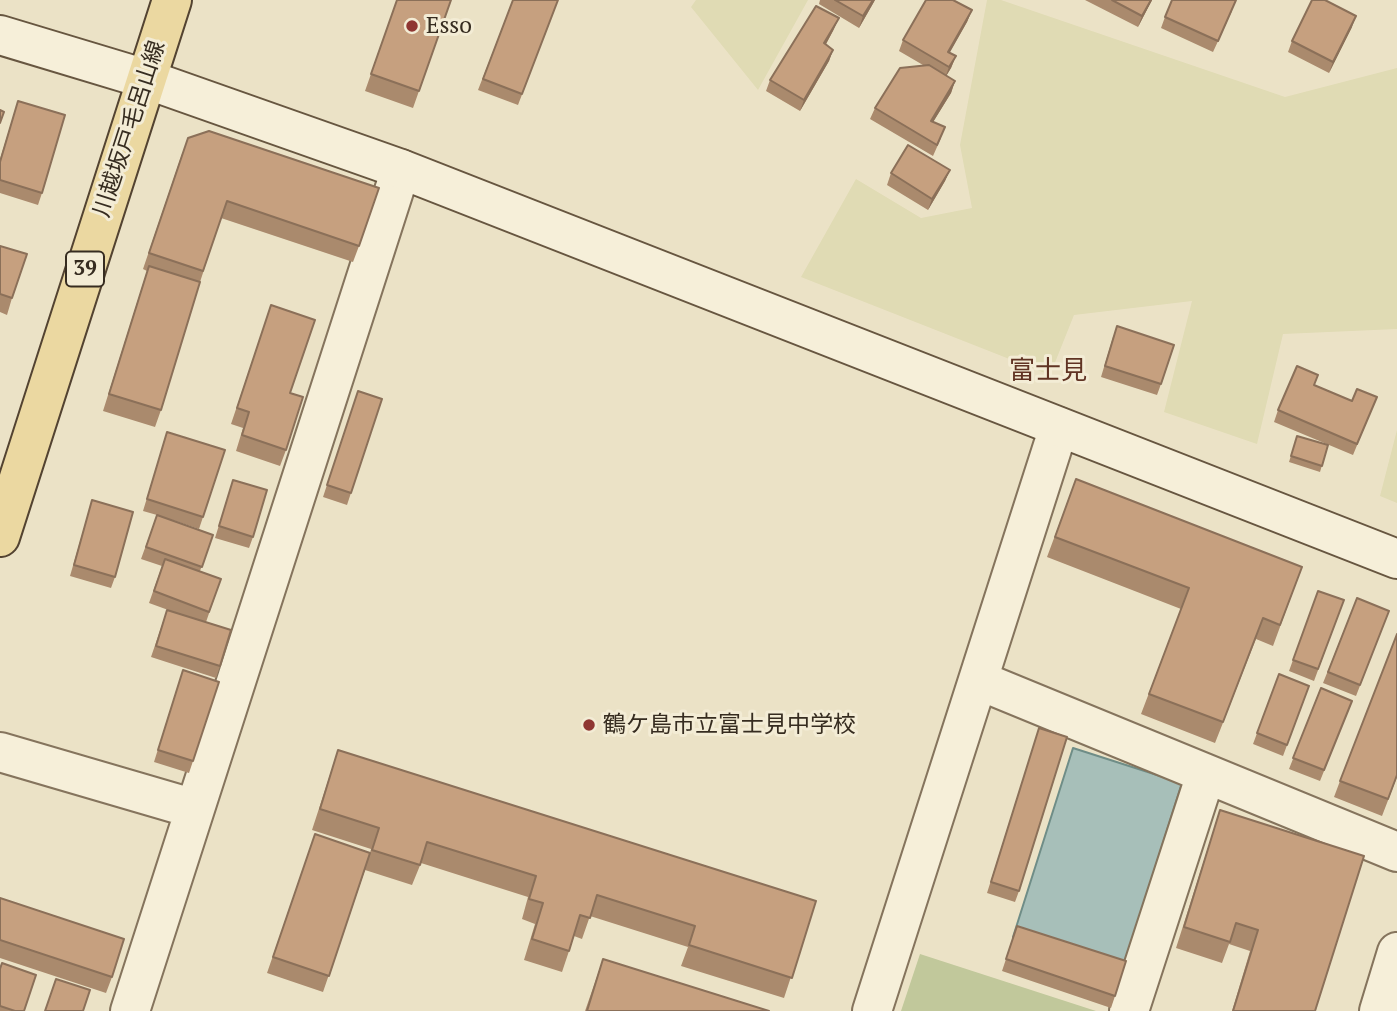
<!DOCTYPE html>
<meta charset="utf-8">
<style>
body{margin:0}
canvas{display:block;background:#ebe2c6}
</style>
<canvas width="1397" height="1011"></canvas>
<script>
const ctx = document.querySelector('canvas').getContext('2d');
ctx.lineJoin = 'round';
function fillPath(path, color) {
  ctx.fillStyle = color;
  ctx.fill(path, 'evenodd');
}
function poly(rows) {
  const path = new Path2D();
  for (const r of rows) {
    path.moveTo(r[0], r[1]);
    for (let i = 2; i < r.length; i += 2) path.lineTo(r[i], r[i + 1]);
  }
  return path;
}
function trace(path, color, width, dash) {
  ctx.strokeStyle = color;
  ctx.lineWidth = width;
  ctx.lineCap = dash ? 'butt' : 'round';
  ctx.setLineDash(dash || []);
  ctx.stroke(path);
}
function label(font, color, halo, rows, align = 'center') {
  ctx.font = font + ' "PT Serif","Noto Sans JP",serif';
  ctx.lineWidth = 6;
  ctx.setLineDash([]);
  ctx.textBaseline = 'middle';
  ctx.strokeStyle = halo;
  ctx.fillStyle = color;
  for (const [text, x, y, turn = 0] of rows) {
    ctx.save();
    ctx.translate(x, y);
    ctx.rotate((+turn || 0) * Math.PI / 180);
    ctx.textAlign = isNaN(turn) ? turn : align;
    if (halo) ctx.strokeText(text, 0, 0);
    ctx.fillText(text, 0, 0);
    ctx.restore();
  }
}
const farmland = poly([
 [696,0,808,0,758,90,691,7],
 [987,0,1001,0,1285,97,1397,68,1397,329,1283,334,1257,444,1164,412,1192,301,1074,315,1050,375,801,277,856,179,921,218,972,208,960,145],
 [1397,430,1397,503,1380,496]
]);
const green = poly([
 [920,954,1096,1011,901,1011]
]);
const water = poly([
 [1073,748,1182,783,1122,972,1013,937,1073,748]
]);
const street = poly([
 [978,680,1397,852],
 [0,752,195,809],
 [130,1011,401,169],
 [872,1011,1059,427],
 [1129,1011,1206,774],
 [1379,1011,1397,952]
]);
const secondary = poly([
 [0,35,146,79,401,169,1397,559]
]);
const primary = poly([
 [0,537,172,0]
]);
const wall = poly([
 [397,0,451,0,413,108,365,91],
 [513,0,558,0,518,105,478,90],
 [820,0,875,0,859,28,819,4],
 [1085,0,1152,0,1138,27],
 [972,10,967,22,949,53,956,56,951,68,946,76,955,81,951,93,933,122,941,138,933,156,870,119,875,108,923,65,899,51,903,40],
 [1232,11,1213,52,1161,28,1165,17],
 [1352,27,1329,73,1288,52,1292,41],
 [834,29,826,44,833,50,829,61,800,111,766,91,770,80],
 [18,101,42,193,38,205,0,193,0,159],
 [182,154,359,246,353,262,221,218,200,282,161,410,155,427,103,411,147,271,143,269],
 [950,170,945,181,928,210,887,185,891,173],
 [0,246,12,298,7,315,0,312],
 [271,305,290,393,286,450,280,466,236,451,243,428,231,424],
 [1113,337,1161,384,1157,395,1101,377],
 [1315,385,1352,401,1377,397,1353,455,1274,422,1278,410],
 [358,391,382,399,347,505,323,497],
 [167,432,203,517,199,529,170,519,213,535,200,571,221,579,206,622,220,666,216,678,151,657,167,610,182,615,149,603,162,566,141,559,157,515,143,511],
 [1297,436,1328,445,1320,472,1289,462],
 [1076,479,1302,567,1273,646,1256,639,1215,743,1141,714,1181,609,1047,557],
 [233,480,253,537,249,548,215,538],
 [92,500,115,577,111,588,70,576],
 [1318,591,1344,600,1314,681,1289,671],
 [1357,598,1389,611,1356,696,1323,683],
 [1279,674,1309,686,1283,756,1253,744],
 [179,682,193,761,189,773,154,762],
 [1321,688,1352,701,1320,781,1289,769],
 [1039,728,1019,891,1015,902,987,893],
 [338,750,816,901,784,998,681,966,688,947,590,916,582,939,574,936,562,972,524,960,535,924,522,919,528,897,421,863,412,885,365,870,323,992,267,973,315,834,370,853,371,849,312,830],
 [1397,777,1382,816,1334,797,1340,781],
 [1220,810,1315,1011,1232,1011,1250,951,1229,944,1222,963,1176,948],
 [0,898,112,977,106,993,0,958],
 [1017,926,1115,996,1111,1008,1002,971],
 [603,959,769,1011,585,1011],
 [0,968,24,1011,0,1011]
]);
const shadedWall = poly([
 [873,0,875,0,859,28,863,16],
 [1151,0,1152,0,1138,27,1142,16],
 [972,10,967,22,944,63,948,52],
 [1356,16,1352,27,1329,73,1333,62],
 [839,18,834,29,820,55,824,43],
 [833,50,829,61,800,111,804,100],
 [956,56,951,68,945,78,949,67],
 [955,81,951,93,927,132,931,121],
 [950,170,945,181,928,210,932,199]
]);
const building = poly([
 [397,0,451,0,419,91,371,74,397,0],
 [513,0,558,0,522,94,483,79,513,0],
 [835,0,873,0,863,16,835,0],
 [926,0,953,0,972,10,948,52,956,56,949,67,903,40,926,0],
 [1112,0,1151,0,1142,16,1112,0],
 [1172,0,1236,0,1218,41,1165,17,1172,0],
 [1312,0,1325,0,1356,16,1333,62,1292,41,1312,0],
 [816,6,839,18,824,43,833,50,804,100,770,80,816,6],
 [929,65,955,81,931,121,945,127,937,145,875,108,900,68,929,65],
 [18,101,65,115,42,193,0,180,0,162,18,101],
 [0,110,4,112,0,123,0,110],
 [209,131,379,188,359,246,227,201,203,271,149,253,188,138,209,131],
 [908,145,950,170,932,199,891,173,908,145],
 [0,246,27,254,12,298,0,294,0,246],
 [149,266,200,282,161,410,109,394,149,266],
 [271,305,315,320,290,393,303,397,286,450,242,435,249,412,237,408,271,305],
 [1117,326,1174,345,1161,384,1105,366,1117,326],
 [1297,366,1318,375,1314,385,1352,401,1357,389,1377,397,1357,444,1278,410,1297,366],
 [358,391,382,399,351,493,327,485,358,391],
 [167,432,225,450,203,517,147,499,167,432],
 [1297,436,1328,445,1322,466,1291,456,1297,436],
 [1076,479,1302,567,1280,625,1263,618,1223,722,1149,694,1189,588,1055,537,1076,479],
 [233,480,267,490,253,537,219,526,233,480],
 [92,500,133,512,115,577,74,565,92,500],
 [157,515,213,535,202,567,146,547,157,515],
 [165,559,221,579,209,612,154,591,165,559],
 [1318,591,1344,600,1318,669,1293,660,1318,591],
 [1357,598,1389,611,1360,685,1328,672,1357,598],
 [167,610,231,630,220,666,156,646,167,610],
 [1397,634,1397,775,1388,799,1340,781,1397,634],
 [183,670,219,682,193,761,158,750,183,670],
 [1279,674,1309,686,1287,745,1257,733,1279,674],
 [1321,688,1352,701,1324,770,1293,758,1321,688],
 [1039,728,1067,737,1019,891,991,882,1039,728],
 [338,750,816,901,792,978,689,945,695,926,597,895,590,918,580,915,569,951,532,939,543,903,529,899,536,876,427,842,420,865,372,850,379,828,320,809,338,750],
 [1220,810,1364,856,1315,1011,1233,1011,1258,930,1236,923,1230,942,1184,927,1220,810],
 [315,834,370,853,329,976,273,957,315,834],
 [0,898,124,939,112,977,0,940,0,898],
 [1017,926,1126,961,1115,996,1006,959,1017,926],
 [603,959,769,1011,587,1011,603,959],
 [2,963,36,975,24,1011,15,1011,0,1006,0,969,2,963],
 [56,979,90,990,83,1011,45,1011,56,979]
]);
const markers = [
 [412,26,7,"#8f3632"],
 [589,725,7,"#8f3632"]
];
const shields = [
 [85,269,38]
];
const shieldNames = [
 ["39",85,269]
];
const poiNames = [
 ["Esso",426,26],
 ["鶴ケ島市立富士見中学校",603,725]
];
const streetNames = [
 ["川越坂戸毛呂山線",130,129,-72]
];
const quarterNames = [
 ["富士見",1048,372]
];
fillPath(farmland, '#e0dbb4');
fillPath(green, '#c1c89b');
fillPath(water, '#a7bfb9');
trace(water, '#6f8d87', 2);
trace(street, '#85745d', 42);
trace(secondary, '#675640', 42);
trace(primary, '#534331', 42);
trace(street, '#f6efd9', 38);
trace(secondary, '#f6efd9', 38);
trace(primary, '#ebd8a1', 38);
fillPath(wall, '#aa8a6d');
fillPath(shadedWall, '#8b7059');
fillPath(building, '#c6a07f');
trace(building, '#8b7059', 2);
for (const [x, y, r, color] of markers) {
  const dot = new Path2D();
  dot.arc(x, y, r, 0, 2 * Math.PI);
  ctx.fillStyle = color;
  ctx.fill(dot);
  trace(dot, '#f3ecd5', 2.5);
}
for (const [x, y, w] of shields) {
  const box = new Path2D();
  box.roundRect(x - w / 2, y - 17.5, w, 35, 5);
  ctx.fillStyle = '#f3ecd5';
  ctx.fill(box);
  trace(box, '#362c20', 2);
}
label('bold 21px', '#362c20', null, shieldNames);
label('23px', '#362c20', '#f3ecd5', poiNames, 'left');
label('23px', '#362c20', '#f3ecd5', streetNames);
label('26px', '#603323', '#f3ecd5', quarterNames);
</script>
